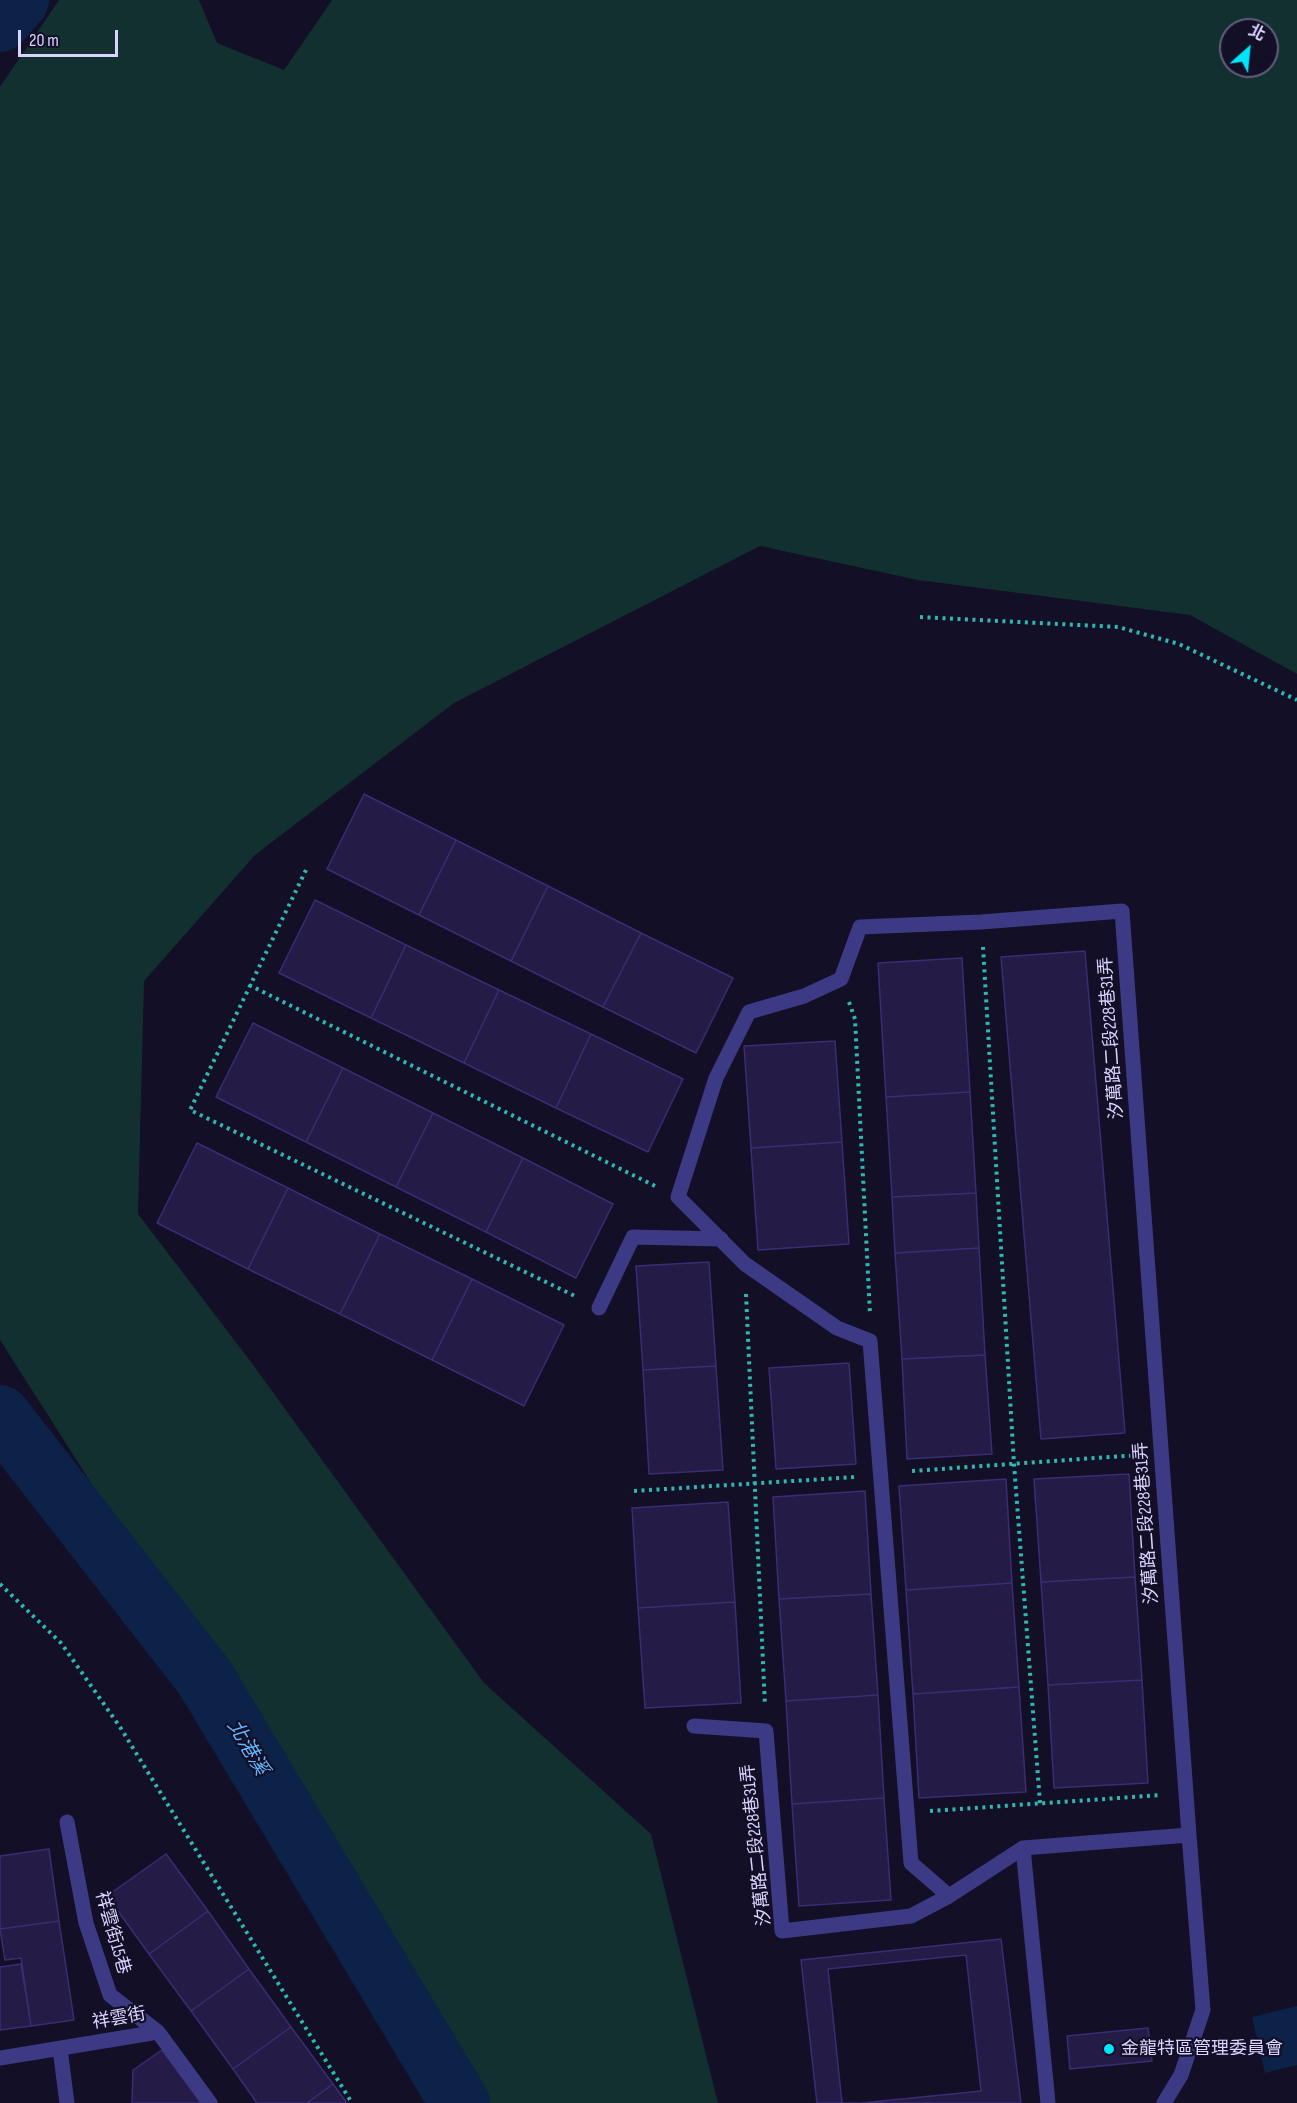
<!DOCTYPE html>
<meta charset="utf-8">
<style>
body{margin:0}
#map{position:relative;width:1297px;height:2103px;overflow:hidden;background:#130f26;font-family:"Sofia Sans Condensed","Noto Sans TC",sans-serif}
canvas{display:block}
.north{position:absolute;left:1219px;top:18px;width:60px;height:60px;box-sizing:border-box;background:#130f26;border:2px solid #625e7d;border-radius:50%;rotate:27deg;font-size:16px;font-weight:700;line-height:24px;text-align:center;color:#d9d4ff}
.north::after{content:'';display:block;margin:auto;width:21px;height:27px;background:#00e5ff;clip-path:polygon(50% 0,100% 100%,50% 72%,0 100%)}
.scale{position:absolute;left:18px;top:30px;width:100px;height:27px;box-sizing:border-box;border:3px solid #d9d4ff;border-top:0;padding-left:8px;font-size:18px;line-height:21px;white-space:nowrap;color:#d9d4ff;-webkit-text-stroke:4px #130f26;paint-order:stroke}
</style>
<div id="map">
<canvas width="1297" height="2103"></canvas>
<div class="north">北</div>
<div class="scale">20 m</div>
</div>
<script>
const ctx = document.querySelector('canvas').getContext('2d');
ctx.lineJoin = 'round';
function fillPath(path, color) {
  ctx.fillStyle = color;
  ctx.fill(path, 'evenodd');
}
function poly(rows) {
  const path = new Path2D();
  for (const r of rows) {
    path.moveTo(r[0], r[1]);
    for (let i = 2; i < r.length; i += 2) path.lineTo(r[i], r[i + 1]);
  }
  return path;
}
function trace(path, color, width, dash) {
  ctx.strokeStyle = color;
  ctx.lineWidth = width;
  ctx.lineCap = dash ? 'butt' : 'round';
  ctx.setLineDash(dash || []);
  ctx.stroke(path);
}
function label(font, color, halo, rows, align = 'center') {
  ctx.font = font + ' "Sofia Sans Condensed","Noto Sans TC",sans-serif';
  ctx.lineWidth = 4.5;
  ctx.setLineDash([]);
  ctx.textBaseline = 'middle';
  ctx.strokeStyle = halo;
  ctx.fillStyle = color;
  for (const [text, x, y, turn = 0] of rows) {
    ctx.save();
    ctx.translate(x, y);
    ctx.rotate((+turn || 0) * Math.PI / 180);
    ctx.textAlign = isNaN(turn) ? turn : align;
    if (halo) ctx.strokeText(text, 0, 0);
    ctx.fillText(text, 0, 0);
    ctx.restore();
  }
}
const green = poly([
 [59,0,199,0,217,43,284,70,332,0,1297,0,1297,674,1190,615,918,580,760,546,454,703,255,855,144,981,138,1214,251,1362,484,1683,651,1834,718,2103,486,2103,0,1340,0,87],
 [1231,30,1267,30,1267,66,1231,66]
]);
const water = poly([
 [1297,2006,1297,2065,1265,2073,1252,2017]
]);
const river = poly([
 [0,22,19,0],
 [0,1415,205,1678,460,2103]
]);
const building = poly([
 [364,794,456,840,419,915,327,869,364,794],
 [456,840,548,886,511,961,419,915,456,840],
 [548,886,641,933,603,1007,511,961,548,886],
 [315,900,406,945,371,1018,279,973,315,900],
 [641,933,733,978,696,1053,603,1007,641,933],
 [406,945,499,990,464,1063,371,1018,406,945],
 [1085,951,1125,1433,1041,1439,1001,957,1085,951],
 [962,958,970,1092,886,1097,878,963,962,958],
 [499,990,591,1034,556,1108,464,1063,499,990],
 [253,1023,343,1068,306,1142,216,1097,253,1023],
 [591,1034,683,1079,648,1152,556,1108,591,1034],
 [835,1041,842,1142,751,1148,744,1046,835,1041],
 [343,1068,433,1113,396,1187,306,1142,343,1068],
 [970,1092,976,1193,892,1197,886,1097,970,1092],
 [433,1113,523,1158,486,1232,396,1187,433,1113],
 [842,1142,849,1244,758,1250,751,1148,842,1142],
 [197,1143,288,1188,248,1269,157,1223,197,1143],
 [523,1158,613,1204,576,1278,486,1232,523,1158],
 [288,1188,380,1234,340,1314,248,1269,288,1188],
 [976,1193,979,1248,895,1253,892,1197,976,1193],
 [380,1234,472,1279,432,1360,340,1314,380,1234],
 [979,1248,985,1355,902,1359,895,1253,979,1248],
 [709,1262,716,1366,643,1370,636,1266,709,1262],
 [472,1279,564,1325,524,1406,432,1360,472,1279],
 [985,1355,992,1454,907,1459,902,1359,985,1355],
 [849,1363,856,1464,776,1469,769,1368,849,1363],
 [716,1366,723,1470,649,1474,643,1370,716,1366],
 [1129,1474,1135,1577,1041,1582,1034,1479,1129,1474],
 [1006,1479,1012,1583,906,1590,899,1486,1006,1479],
 [865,1491,871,1594,779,1599,773,1497,865,1491],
 [728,1502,735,1602,638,1608,632,1508,728,1502],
 [1135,1577,1142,1680,1048,1685,1041,1582,1135,1577],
 [1012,1583,1019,1687,913,1694,906,1590,1012,1583],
 [871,1594,878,1695,786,1701,779,1599,871,1594],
 [735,1602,741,1703,645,1708,638,1608,735,1602],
 [1142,1680,1148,1783,1054,1788,1048,1685,1142,1680],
 [1019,1687,1026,1792,919,1798,913,1694,1019,1687],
 [878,1695,884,1798,792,1804,786,1701,878,1695],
 [884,1798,891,1900,799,1906,792,1804,884,1798],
 [49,1849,59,1921,0,1929,0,1856,49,1849],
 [166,1854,208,1911,149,1954,107,1896,166,1854],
 [208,1911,249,1969,191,2011,149,1954,208,1911],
 [59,1921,74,2020,31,2026,21,1958,5,1960,0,1929,59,1921],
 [1001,1939,1021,2103,817,2103,801,1960,1001,1939],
 [966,1955,981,2091,862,2103,842,2103,828,1969,966,1955],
 [21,1964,31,2026,0,2030,0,1967,21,1964],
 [249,1969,291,2027,233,2069,191,2011,249,1969],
 [291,2027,333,2084,307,2103,257,2103,233,2069,291,2027],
 [1148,2028,1152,2061,1070,2069,1067,2036,1148,2028],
 [162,2050,201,2103,132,2103,133,2070,162,2050],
 [333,2084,347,2103,307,2103,333,2084]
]);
const path = poly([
 [920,617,1118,627,1179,644,1297,700],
 [306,870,190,1110,577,1297],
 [983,947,1014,1464,1040,1803],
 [249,985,655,1186],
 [849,1002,855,1019,870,1314],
 [746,1294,765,1706],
 [912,1471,1138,1455],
 [634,1491,856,1477],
 [0,1584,61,1643,120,1727,352,2103],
 [930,1811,1162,1795]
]);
const minor = poly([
 [599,1308,633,1237,721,1239],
 [694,1726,766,1731,782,1931,911,1916,949,1896],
 [67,1822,86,1923,110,1995,158,2032],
 [1023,1848,1048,2103],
 [60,2049,67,2103],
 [0,2058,158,2032,210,2103],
 [1164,2103,1181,2075,1203,2010,1189,1835,1023,1848,949,1896,911,1863,870,1341,837,1328,745,1264,678,1197,716,1078,749,1012,804,996,841,979,860,927,981,922,1122,911,1189,1835]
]);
const markers = [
 [1109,2049,6,"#00e5ff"]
];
const streetNames = [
 ["汐萬路二段228巷31弄",1112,1038,-94],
 ["汐萬路二段228巷31弄",1147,1523,-94],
 ["汐萬路二段228巷31弄",757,1845,-96],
 ["祥雲街15巷",112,1933,74],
 ["祥雲街",119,2019,-10]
];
const poiNames = [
 ["金龍特區管理委員會",1121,2049]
];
const waterNames = [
 ["北港溪",247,1748,59]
];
fillPath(green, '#12302f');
fillPath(water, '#0c2248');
trace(river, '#0c2248', 60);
fillPath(building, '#241b47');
trace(building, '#3b2d73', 1.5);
trace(path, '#2fb8b0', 4, [3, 4.5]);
trace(minor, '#3d3a85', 15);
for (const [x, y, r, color] of markers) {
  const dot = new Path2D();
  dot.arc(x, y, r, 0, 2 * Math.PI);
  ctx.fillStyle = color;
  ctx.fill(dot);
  trace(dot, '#130f26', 2);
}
label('18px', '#d9d4ff', '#130f26', streetNames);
label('18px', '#d9d4ff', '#130f26', poiNames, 'left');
label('italic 20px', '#62b6ff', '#130f26', waterNames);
</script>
